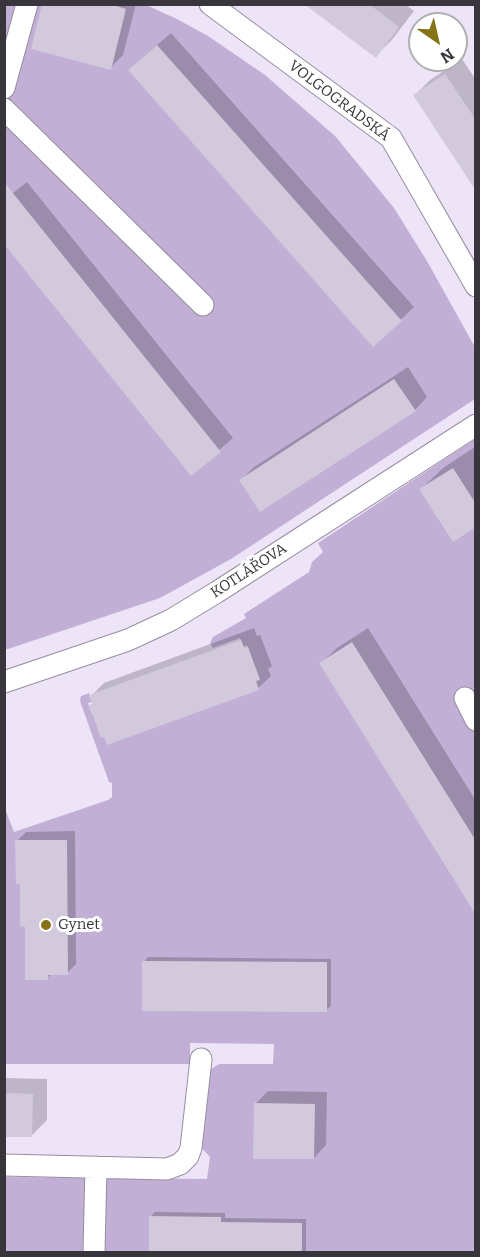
<!DOCTYPE html>
<meta charset="utf-8">
<style>
body{margin:0}
#map{position:relative;width:480px;height:1257px;overflow:hidden;background:#eee4f8;font-family:Bitter,serif}
canvas{display:block}
.frame{position:absolute;inset:0;border:6px solid #38353c;pointer-events:none}
.north{position:absolute;left:408px;top:12px;width:60px;height:60px;box-sizing:border-box;background:#fff;border:2px solid #afaeb1;border-radius:50%;rotate:146deg;font-size:16px;font-weight:700;line-height:24px;text-align:center;color:#38353c}
.north::after{content:'';display:block;margin:auto;width:21px;height:27px;background:#857315;clip-path:polygon(50% 0,100% 100%,50% 72%,0 100%)}
</style>
<div id="map">
<canvas width="480" height="1257"></canvas>
<div class="frame"></div>
<div class="north">N</div>
</div>
<script>
const ctx = document.querySelector('canvas').getContext('2d');
ctx.lineJoin = 'round';
function fillPath(path, color) {
  ctx.fillStyle = color;
  ctx.fill(path, 'evenodd');
}
function poly(rows) {
  const path = new Path2D();
  for (const r of rows) {
    path.moveTo(r[0], r[1]);
    for (let i = 2; i < r.length; i += 2) path.lineTo(r[i], r[i + 1]);
  }
  return path;
}
function trace(path, color, width, dash) {
  ctx.strokeStyle = color;
  ctx.lineWidth = width;
  ctx.lineCap = dash ? 'butt' : 'round';
  ctx.setLineDash(dash || []);
  ctx.stroke(path);
}
function label(font, color, halo, rows, align = 'center') {
  ctx.font = font + ' Bitter,serif';
  ctx.lineWidth = 6;
  ctx.setLineDash([]);
  ctx.textBaseline = 'middle';
  ctx.strokeStyle = halo;
  ctx.fillStyle = color;
  for (const [text, x, y, turn = 0] of rows) {
    ctx.save();
    ctx.translate(x, y);
    ctx.rotate((+turn || 0) * Math.PI / 180);
    ctx.textAlign = isNaN(turn) ? turn : align;
    if (halo) ctx.strokeText(text, 0, 0);
    ctx.fillText(text, 0, 0);
    ctx.restore();
  }
}
const green = poly([
 [4,5,146,5,177,19,208,36,265,75,335,136,394,208,427,261,476,349,475,399,231,559,160,598,5,650],
 [475,439,475,1252,5,1252,5,1177,207,1179,210,1157,200,1146,205,1073,219,1064,273,1064,274,1044,190,1043,190,1064,5,1064,4,806,14,832,108,800,112,797,112,783,109,782,80,701,81,696,84,695,89,693,92,702,88,703,92,714,231,698,258,688,256,680,259,678,256,668,252,669,248,657,251,656,247,645,244,647,240,638,213,648,210,643,213,637,246,618,244,614,309,572,312,562,323,552,318,543]
]);
const shadow = poly([
 [44,4,136,4,123,55,110,68],
 [307,4,405,4,414,11,391,41,375,56],
 [171,33,414,307,374,345,143,57],
 [462,59,476,80,476,189,415,95,430,80],
 [27,182,233,438,191,474,4,200],
 [408,367,427,397,415,410,241,480,254,467],
 [475,447,476,448,476,525,421,489,443,468],
 [254,628,257,636,260,635,272,666,268,669,271,676,258,688,91,705,94,702,91,696,104,683],
 [368,628,476,801,476,911,321,663,337,648],
 [75,831,76,964,67,973,53,973,47,978,26,925,17,841,26,832],
 [148,957,331,959,331,1006,326,1010,144,962],
 [4,1078,47,1079,47,1120,32,1135,4,1135],
 [268,1091,327,1092,326,1145,314,1158,255,1104],
 [155,1212,225,1213,225,1218,306,1219,306,1252,151,1252,151,1216]
]);
const building = poly([
 [42,4,110,4,126,9,111,70,31,49],
 [304,4,369,4,399,27,376,58],
 [157,45,402,321,373,347,128,70],
 [445,74,476,120,476,191,413,95],
 [4,182,221,452,191,476,4,244],
 [394,379,416,411,260,512,239,480],
 [453,468,476,504,476,527,453,542,419,489],
 [241,640,244,648,248,647,260,680,256,681,259,690,107,745,104,737,101,738,89,705,92,704,89,695],
 [352,642,476,841,476,915,319,663],
 [15,840,67,840,68,975,48,975,48,980,25,980,25,927,20,926,20,884,16,884],
 [142,961,327,962,327,1012,142,1011],
 [4,1093,33,1094,32,1137,4,1137],
 [254,1103,315,1104,314,1159,253,1159],
 [149,1216,221,1217,221,1222,302,1223,302,1252,149,1252]
]);
const minor = poly([
 [210,4,391,138,476,286],
 [4,88,27,4],
 [4,109,203,305],
 [4,682,128,640,171,620,217,592,476,425],
 [465,698,476,720],
 [4,1165,167,1169,180,1164,188,1156,191,1148,201,1059],
 [94,1252,96,1167]
]);
const markers = [
 [46,925,6,"#857315"]
];
const streetNames = [
 ["VOLGOGRADSKÁ",339,101,37],
 ["KOTLÁŘOVA",249,571,-33]
];
const poiNames = [
 ["Gynet",58,925]
];
fillPath(green, '#c2afd6');
fillPath(shadow, '#0003');
fillPath(building, '#d2c9dc');
trace(minor, '#968d9f', 23);
trace(minor, '#fff', 21);
for (const [x, y, r, color] of markers) {
  const dot = new Path2D();
  dot.arc(x, y, r, 0, 2 * Math.PI);
  ctx.fillStyle = color;
  ctx.fill(dot);
  trace(dot, '#fff', 2);
}
label('15px', '#38353c', '#fff', streetNames);
label('15px', '#38353c', '#fff', poiNames, 'left');
</script>
